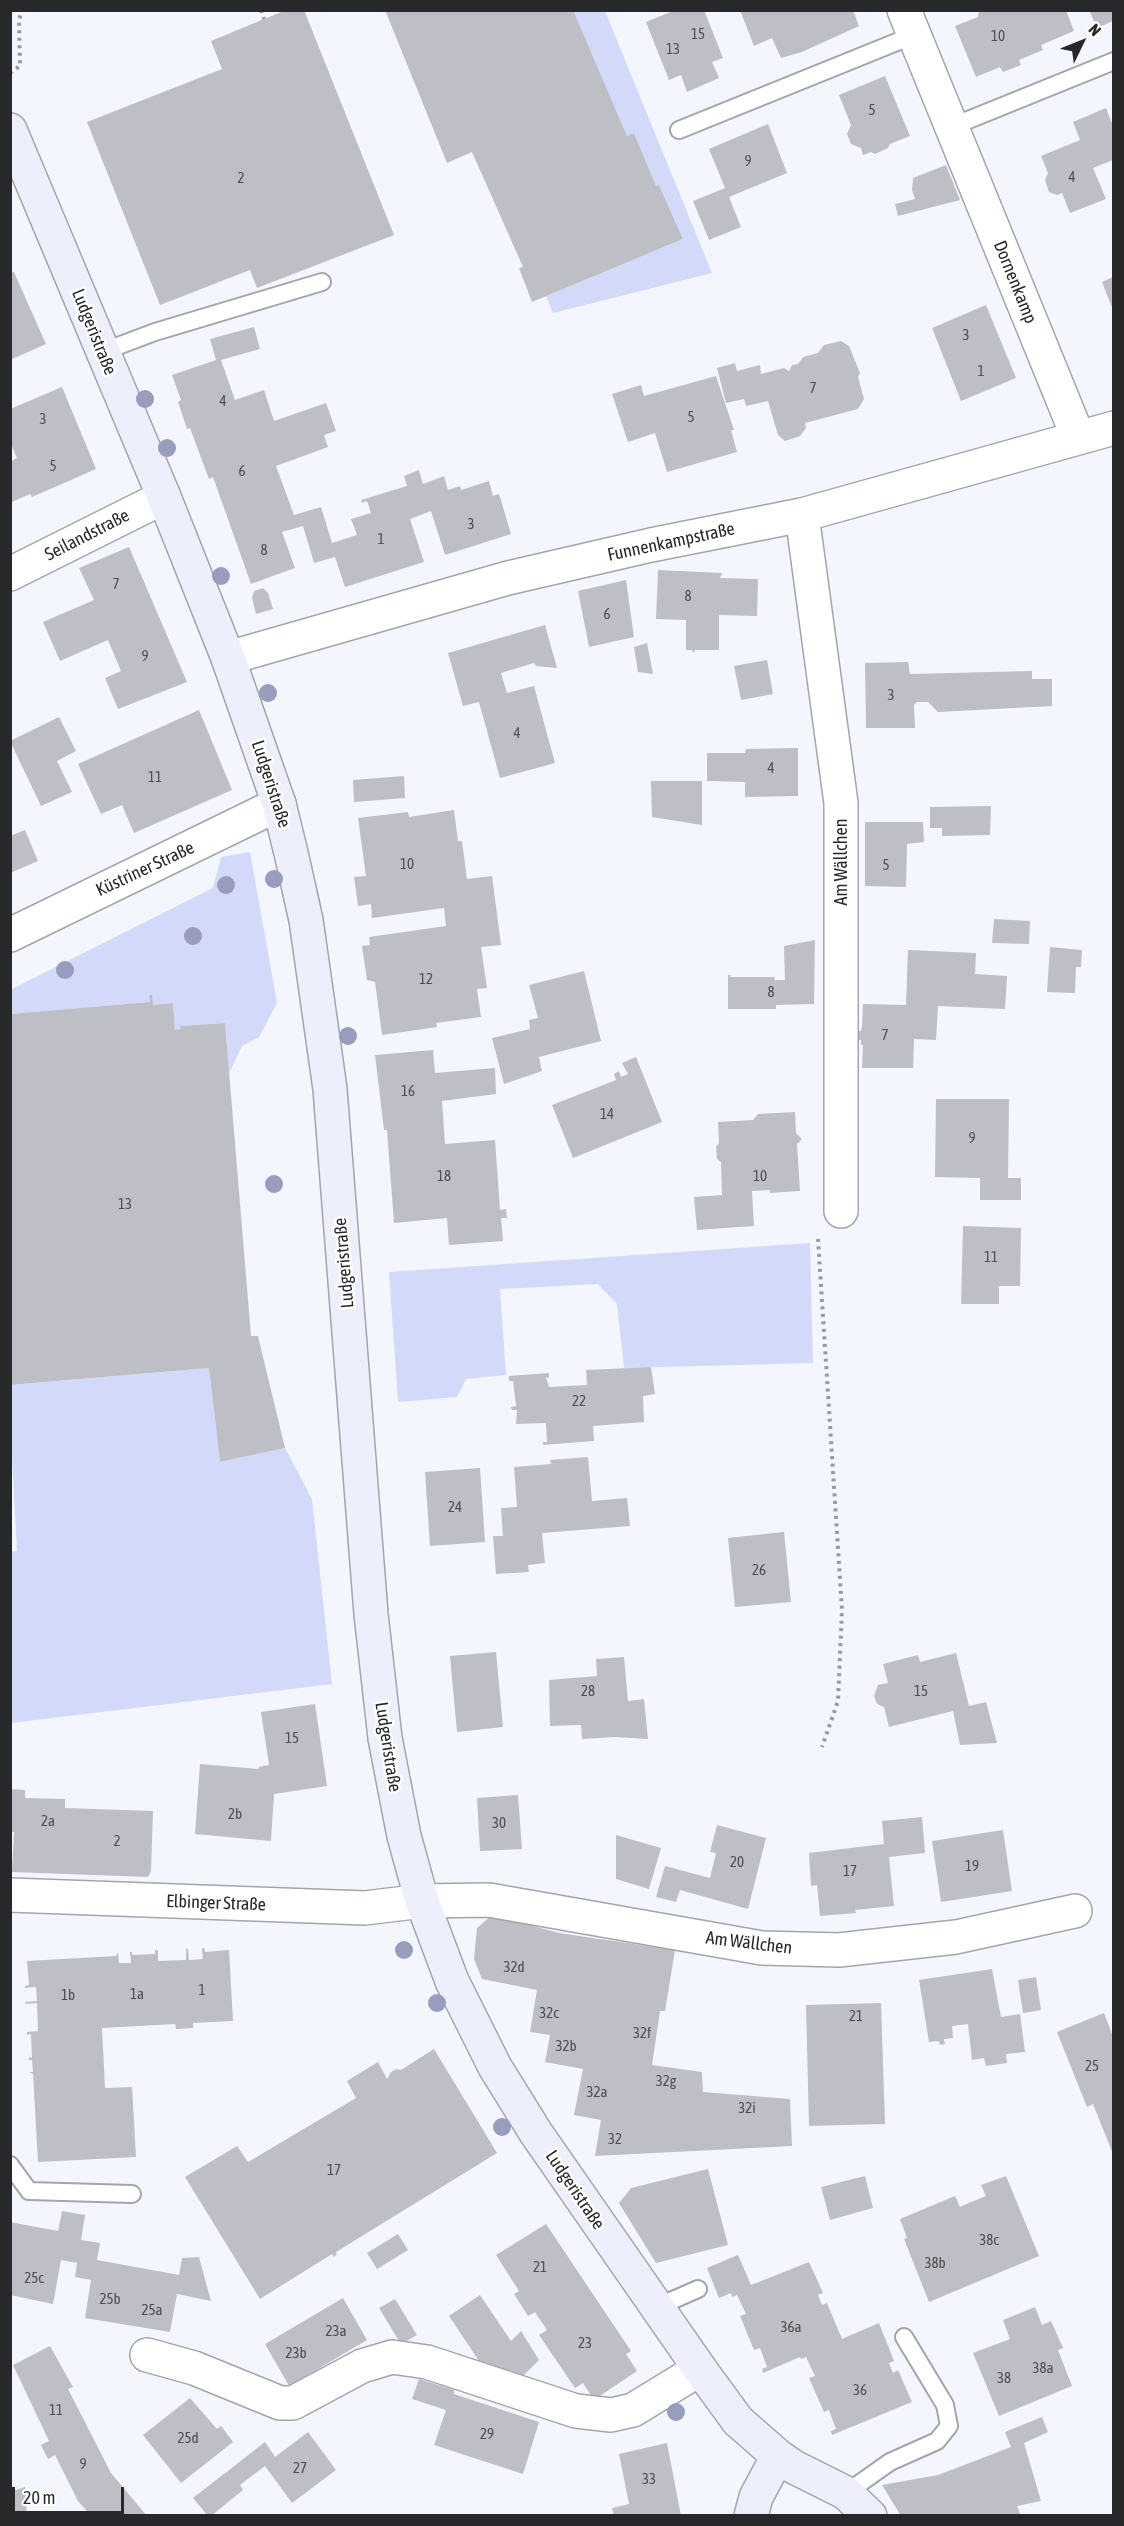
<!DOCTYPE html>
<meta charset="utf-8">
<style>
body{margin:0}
#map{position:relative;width:1124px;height:2526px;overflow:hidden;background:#f4f6fd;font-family:"Asap Condensed",sans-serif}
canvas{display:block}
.frame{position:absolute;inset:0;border:12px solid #27282a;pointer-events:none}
.north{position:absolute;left:1052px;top:12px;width:60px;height:60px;-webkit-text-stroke:4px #fff;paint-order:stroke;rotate:47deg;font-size:16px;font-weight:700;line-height:24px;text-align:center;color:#27282a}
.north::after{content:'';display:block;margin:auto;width:21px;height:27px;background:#27282a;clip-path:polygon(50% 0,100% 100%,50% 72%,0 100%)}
.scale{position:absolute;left:12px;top:2487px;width:112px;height:27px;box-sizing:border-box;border:3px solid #27282a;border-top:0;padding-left:8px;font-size:18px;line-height:21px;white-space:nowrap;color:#27282a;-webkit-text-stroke:4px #fff;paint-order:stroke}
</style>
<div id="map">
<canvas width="1124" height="2526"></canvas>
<div class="frame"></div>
<div class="north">N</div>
<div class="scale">20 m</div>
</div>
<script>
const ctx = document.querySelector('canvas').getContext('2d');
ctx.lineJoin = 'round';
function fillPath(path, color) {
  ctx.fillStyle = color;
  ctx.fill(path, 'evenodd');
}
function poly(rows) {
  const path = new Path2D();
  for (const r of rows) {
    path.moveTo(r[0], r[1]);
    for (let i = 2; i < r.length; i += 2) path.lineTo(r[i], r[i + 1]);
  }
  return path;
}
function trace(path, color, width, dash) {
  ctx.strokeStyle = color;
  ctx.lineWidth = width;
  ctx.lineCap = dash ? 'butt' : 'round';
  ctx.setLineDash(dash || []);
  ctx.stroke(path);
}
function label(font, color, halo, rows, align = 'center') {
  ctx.font = font + ' "Asap Condensed",sans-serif';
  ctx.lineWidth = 5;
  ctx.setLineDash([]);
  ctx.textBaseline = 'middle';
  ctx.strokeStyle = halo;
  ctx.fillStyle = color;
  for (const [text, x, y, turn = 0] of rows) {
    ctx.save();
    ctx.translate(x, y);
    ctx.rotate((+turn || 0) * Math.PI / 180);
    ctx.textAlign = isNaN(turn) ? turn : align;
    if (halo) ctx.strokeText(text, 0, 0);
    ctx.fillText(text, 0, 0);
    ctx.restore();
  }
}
const green = poly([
 [573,11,605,11,712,273,553,313,546,296,683,239,659,185,656,186,634,133,627,136],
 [250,852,277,1003,259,1037,242,1046,229,1073,225,1023,181,1026,181,1029,175,1030,173,1003,153,1005,151,995,149,995,150,1002,11,1014,10,990,213,888,221,857],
 [810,1243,813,1363,624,1368,617,1304,598,1284,500,1289,506,1375,466,1379,457,1397,398,1402,389,1272],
 [209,1368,220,1462,285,1448,312,1499,332,1684,11,1723,10,1552,17,1551,11,1440,11,1385]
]);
const building = poly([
 [286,10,304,10,394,235,257,288,250,270,160,305,87,122,222,69,211,41],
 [385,10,573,10,627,136,634,133,656,186,659,185,683,239,532,302,519,268,523,267,472,152,447,163],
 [740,10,853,10,859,26,802,52,781,58,772,38,754,46],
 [979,10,1066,10,1074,31,1041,45,1043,50,1019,60,1021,65,1003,72,1000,67,976,77,955,26,978,17],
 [1089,10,1113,10,1113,21,1097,28],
 [673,11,704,10,723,58,712,62,719,78,687,92,681,75,669,80,646,22],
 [885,76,910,136,890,144,888,148,875,154,871,152,863,155,861,148,851,144,847,134,851,125,839,95],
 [1106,108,1113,126,1113,160,1093,168,1106,199,1070,213,1062,193,1057,195,1049,192,1045,180,1048,173,1041,156,1080,140,1073,122],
 [768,124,787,173,729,197,741,227,709,240,693,201,725,188,709,149],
 [946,165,960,200,898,216,895,204,915,199,912,190,913,178],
 [14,272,46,344,10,360,10,273],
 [1113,277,1113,310,1102,282],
 [986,305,1016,378,961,401,932,328],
 [254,327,260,349,221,360,235,400,264,390,274,421,326,403,336,431,324,435,328,447,276,466,294,515,321,507,332,543,357,535,351,519,371,513,367,501,362,503,361,500,407,486,404,476,419,470,423,484,444,476,448,490,460,486,461,490,489,481,493,496,499,494,511,534,445,555,431,511,410,519,424,562,345,587,335,557,314,563,303,526,282,532,295,568,251,584,213,477,209,479,190,428,187,429,178,402,181,400,172,375,216,360,210,339],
 [841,341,849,346,860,373,858,377,864,399,858,409,805,423,806,428,800,436,785,441,778,435,768,401,746,406,744,399,726,403,717,368,735,363,737,371,760,365,761,374,784,368,789,371,792,365,798,364,803,357,818,353,824,345],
 [716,376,734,430,731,430,737,452,667,472,655,433,628,442,612,394,641,385,644,396],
 [62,387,96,469,32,497,30,494,10,503,10,462,17,458,10,442,10,409],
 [129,547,187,682,118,709,105,678,121,671,108,640,60,661,43,622,94,600,79,568],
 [658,570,722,573,720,578,758,579,757,616,719,615,719,650,695,650,694,653,692,650,686,650,686,620,656,619],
 [626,580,634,637,589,647,578,591],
 [263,588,268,593,273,609,256,614,252,598,254,591],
 [545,625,557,668,536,666,534,663,501,673,507,693,534,686,555,763,500,778,479,702,463,706,448,653],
 [647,643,653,674,638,672,634,647],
 [767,660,773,694,741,700,734,666],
 [908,662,910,674,1032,671,1032,679,1052,679,1052,706,938,712,928,702,917,702,914,705,915,728,866,728,865,663],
 [199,710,232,790,134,833,122,805,101,814,78,764],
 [59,717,76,751,57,761,72,792,41,806,10,741],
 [798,748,798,796,745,797,745,782,707,781,707,753,745,753,746,749],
 [404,776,405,798,354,802,353,780],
 [651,781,702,781,702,825,652,817],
 [991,806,990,835,942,836,942,828,930,828,930,807],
 [454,810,458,841,462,841,467,879,492,876,501,945,481,947,487,988,477,989,481,1017,436,1023,437,1027,382,1035,375,982,367,980,362,946,370,945,369,937,446,926,444,908,372,918,371,904,358,906,354,877,366,876,358,818,408,812,409,817],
 [865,822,923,822,924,842,907,844,906,887,865,886],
 [25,830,38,861,10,873,10,836],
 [994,919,1030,921,1029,944,992,943],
 [815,940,814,1004,776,1005,776,1009,728,1009,728,975,731,975,730,977,775,977,774,980,785,980,784,946],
 [1050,947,1082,950,1081,967,1076,967,1075,993,1047,992],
 [908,950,976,953,975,974,1007,976,1005,1009,938,1006,936,1040,914,1039,913,1068,862,1068,863,1045,861,1045,861,1040,855,1040,856,1031,861,1031,862,1026,863,1004,906,1005],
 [584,971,601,1041,539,1057,542,1071,504,1084,492,1038,530,1029,529,1020,538,1018,529,985],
 [149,995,152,995,153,1005,173,1003,175,1030,181,1029,180,1026,225,1023,251,1336,258,1336,285,1448,220,1462,209,1368,10,1385,10,1014,150,1002],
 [433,1050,435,1073,495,1068,496,1094,442,1101,445,1144,495,1140,500,1210,506,1209,507,1218,501,1218,503,1241,449,1245,447,1218,394,1223,387,1130,384,1130,375,1055],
 [636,1057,662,1122,573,1158,552,1105,616,1080,614,1074,619,1071,621,1077,628,1074,622,1063],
 [936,1099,1009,1099,1008,1178,1021,1178,1021,1200,980,1200,980,1178,935,1177],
 [795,1112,796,1133,802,1139,797,1144,800,1191,770,1193,770,1190,752,1191,754,1226,697,1230,694,1197,722,1195,721,1162,717,1159,716,1147,719,1143,718,1122,753,1120,758,1114],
 [963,1226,1021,1228,1020,1286,999,1286,999,1304,961,1304],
 [651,1367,655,1394,643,1396,644,1422,593,1426,594,1441,543,1445,543,1442,547,1442,546,1423,516,1424,517,1410,512,1410,511,1407,516,1406,513,1381,509,1381,509,1376,549,1373,549,1378,546,1377,549,1387,587,1385,586,1370],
 [588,1457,592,1501,627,1498,630,1526,542,1533,545,1563,528,1565,529,1572,496,1574,493,1536,503,1536,501,1508,517,1507,514,1467,551,1464,550,1460],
 [480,1468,485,1542,430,1546,425,1472],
 [784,1532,791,1602,735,1607,728,1538],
 [496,1652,503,1727,457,1732,450,1656],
 [956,1653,969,1706,986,1702,997,1743,960,1745,953,1711,889,1727,884,1707,877,1704,874,1696,878,1685,888,1683,883,1664,918,1655,920,1662],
 [624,1657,628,1701,644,1699,648,1739,615,1737,582,1739,581,1725,550,1726,549,1680,597,1676,596,1659],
 [315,1704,327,1786,274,1794,271,1841,195,1834,200,1764,258,1769,259,1767,269,1765,261,1712],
 [10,1789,25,1790,25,1798,65,1799,65,1808,153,1811,151,1871,148,1877,12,1872,14,1832,10,1832],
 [518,1795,522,1849,480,1851,477,1798],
 [922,1817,925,1853,889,1857,894,1906,855,1910,856,1913,820,1916,817,1885,811,1886,809,1853,884,1844,882,1821],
 [717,1825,766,1838,748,1909,680,1890,676,1902,656,1897,665,1866,710,1878,716,1853,710,1852],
 [1003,1830,1012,1891,941,1902,932,1841],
 [616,1835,661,1848,649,1889,616,1879],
 [492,1915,559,1933,675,1950,665,2011,660,2011,652,2065,702,2072,703,2092,790,2099,792,2146,595,2156,601,2120,574,2115,583,2069,545,2062,550,2035,530,2032,537,1990,482,1979,474,1959,477,1928],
 [202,1948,204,1948,205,1952,229,1950,233,2021,193,2023,193,2028,176,2029,175,2024,102,2028,105,2088,132,2087,136,2157,38,2162,33,2074,29,2072,33,2072,32,2060,29,2060,29,2057,32,2058,31,2034,27,2035,27,2032,38,2031,37,2003,26,2004,25,2002,37,2001,36,1987,25,1988,25,1986,29,1985,27,1961,116,1956,118,1952,119,1963,131,1963,130,1952,132,1952,132,1955,155,1954,155,1950,158,1950,158,1961,186,1960,186,1949,188,1949,189,1960,203,1959],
 [992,1969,1001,2017,1020,2014,1025,2052,1006,2054,1007,2063,986,2066,984,2058,972,2060,968,2024,952,2026,953,2038,944,2039,945,2044,940,2045,939,2041,929,2042,919,1980],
 [1036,1977,1041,2010,1023,2013,1018,1980],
 [881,2003,885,2124,809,2126,806,2005],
 [1104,2013,1113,2037,1113,2154,1093,2104,1087,2107,1057,2032],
 [434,2049,497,2153,336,2252,337,2254,334,2257,332,2254,260,2299,185,2177,237,2146,248,2162,356,2098,347,2081,378,2062,387,2079,391,2072,396,2069,401,2070],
 [708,2169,728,2245,656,2263,619,2203,631,2188],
 [865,2176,873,2208,830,2220,821,2187],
 [1006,2176,1039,2256,929,2302,904,2239,907,2238,900,2219,955,2196,960,2207,971,2202,986,2196,981,2185],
 [62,2211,85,2215,81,2240,100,2243,97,2260,179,2275,182,2258,199,2257,211,2301,177,2294,170,2332,85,2318,91,2280,75,2277,77,2263,61,2260,53,2304,10,2295,10,2222,58,2231],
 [546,2224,631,2351,626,2354,637,2371,594,2400,583,2383,575,2388,539,2335,547,2330,535,2312,528,2316,514,2294,519,2291,496,2255],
 [398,2234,408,2250,377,2269,367,2253],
 [738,2255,751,2285,809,2262,823,2293,818,2295,822,2305,827,2303,842,2339,879,2323,894,2361,889,2363,893,2373,898,2370,912,2402,832,2435,831,2431,836,2429,829,2410,824,2412,809,2378,815,2376,806,2357,801,2359,800,2357,763,2373,762,2369,767,2367,760,2348,754,2350,740,2316,746,2314,737,2295,732,2297,731,2293,719,2298,707,2268],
 [480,2295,511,2341,521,2331,539,2360,517,2382,501,2377,487,2363,479,2361,449,2316],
 [343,2298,367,2340,289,2386,265,2344],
 [395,2299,417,2335,401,2344,379,2308],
 [1035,2307,1042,2325,1051,2321,1063,2348,1058,2350,1072,2386,999,2416,973,2353,1010,2339,1003,2320],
 [50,2346,73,2387,68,2389,111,2473,147,2516,91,2516,78,2501,55,2455,48,2459,41,2445,49,2441,13,2365],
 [419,2379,454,2390,454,2394,539,2422,523,2474,434,2445,446,2410,412,2399],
 [190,2398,217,2429,221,2426,233,2442,181,2483,143,2435],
 [1042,2417,1048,2432,1024,2443,1041,2501,1017,2506,1021,2516,901,2516,882,2485,938,2475,1011,2447,1005,2432],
 [308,2432,336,2470,292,2503,265,2466,240,2485,243,2490,211,2516,208,2516,193,2498,265,2442,275,2457],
 [667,2443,681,2516,614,2516,612,2508,629,2504,619,2454],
 [25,2487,27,2516,10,2516,10,2492]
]);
const path = poly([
 [261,10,264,19],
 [10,73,20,66,19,19,23,10],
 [818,1239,842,1610,838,1701,822,1747]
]);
const lane = poly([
 [951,127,1114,61],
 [679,130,914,35],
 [102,352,155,332,322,282],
 [10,2165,29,2191,132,2194],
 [657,2307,698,2289],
 [846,2493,890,2462,937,2441,949,2426,945,2405,904,2337]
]);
const street = poly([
 [904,10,1078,437],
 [802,515,841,803,841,1211],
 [10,574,164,497],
 [228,658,508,578,651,545,802,515,1114,428],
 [10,935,279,804],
 [10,1895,365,1908,422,1901,489,1900,762,1948,839,1950,956,1937,1075,1911],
 [147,2355,194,2368,280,2403,293,2403,362,2366,392,2357,427,2362,576,2411,611,2415,633,2410,700,2369]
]);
const secondary = poly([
 [10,130,164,497,228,658,279,804,291,853,306,920,330,1089,371,1614,385,1738,404,1836,422,1901,452,1981,495,2067,536,2133,700,2369,738,2421,778,2456,794,2467,846,2493,870,2516],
 [751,2516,756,2497,778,2456]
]);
const trees = [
 [145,399],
 [167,448],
 [221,576],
 [268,693],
 [274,879],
 [226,885],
 [193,936],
 [65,970],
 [348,1036],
 [274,1184],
 [404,1950],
 [437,2003],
 [502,2127],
 [676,2412]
];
const numberNames = [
 ["15",698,34],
 ["10",998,36],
 ["13",673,49],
 ["5",872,110],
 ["9",748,161],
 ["4",1072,177],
 ["2",241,178],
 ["3",966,335],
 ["1",981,371],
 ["7",813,388],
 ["4",223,401],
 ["5",691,417],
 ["3",43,419],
 ["5",53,466],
 ["6",242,471],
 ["3",471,524],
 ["1",381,539],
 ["8",264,550],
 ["7",116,584],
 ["8",688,596],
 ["6",607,614],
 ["9",145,656],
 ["3",891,695],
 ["4",517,733],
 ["4",771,768],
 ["11",155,777],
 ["10",407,864],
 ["5",886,865],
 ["12",426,979],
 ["8",771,992],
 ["7",885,1035],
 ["16",408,1091],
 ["14",607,1114],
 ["9",972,1138],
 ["18",444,1176],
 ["10",760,1176],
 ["13",125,1204],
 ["11",991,1257],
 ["22",579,1401],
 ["24",455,1507],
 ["26",759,1570],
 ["28",588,1691],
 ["15",921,1691],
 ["15",292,1738],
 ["2b",235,1814],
 ["2a",48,1821],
 ["30",499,1823],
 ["2",117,1841],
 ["20",737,1862],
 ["19",972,1866],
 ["17",850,1871],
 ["32d",514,1967],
 ["1",202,1990],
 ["1a",137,1994],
 ["1b",68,1995],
 ["32c",549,2013],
 ["21",856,2016],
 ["32f",642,2033],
 ["32b",566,2046],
 ["25",1092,2066],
 ["32g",666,2081],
 ["32a",597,2092],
 ["32i",747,2108],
 ["32",615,2139],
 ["17",334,2170],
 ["38c",989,2240],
 ["38b",935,2263],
 ["21",540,2267],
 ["25c",34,2278],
 ["25b",110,2299],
 ["25a",152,2310],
 ["36a",791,2327],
 ["23a",336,2331],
 ["23",585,2343],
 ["23b",296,2353],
 ["38a",1043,2368],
 ["38",1004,2378],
 ["36",860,2390],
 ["11",56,2410],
 ["29",487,2434],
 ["25d",188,2438],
 ["9",83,2464],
 ["27",300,2468],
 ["33",649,2479]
];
const streetNames = [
 ["Dornenkamp",1015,282,68],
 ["Ludgeristraße",94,332,68],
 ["Seilandstraße",87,535,-27],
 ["Funnenkampstraße",671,542,-12],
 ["Ludgeristraße",271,784,72],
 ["Am Wällchen",841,862,-90],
 ["Küstriner Straße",145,869,-25],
 ["Ludgeristraße",344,1263,-95],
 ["Ludgeristraße",388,1747,81],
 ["Elbinger Straße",216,1903,2],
 ["Am Wällchen",749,1943,7],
 ["Ludgeristraße",575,2190,56]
];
fillPath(green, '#d3d9f8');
fillPath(building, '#bebfc6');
trace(lane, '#a3a5ab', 20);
trace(street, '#a3a5ab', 36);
trace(secondary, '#a3a5ab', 36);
trace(path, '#98999e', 4, [3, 4.5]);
trace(lane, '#fff', 16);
trace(street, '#fff', 33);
trace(secondary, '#edeffc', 33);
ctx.fillStyle = '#989cbd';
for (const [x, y] of trees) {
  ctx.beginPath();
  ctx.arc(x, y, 9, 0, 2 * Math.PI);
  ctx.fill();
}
label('15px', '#4d4e51', null, numberNames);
label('18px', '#27282a', '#fff', streetNames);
</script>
